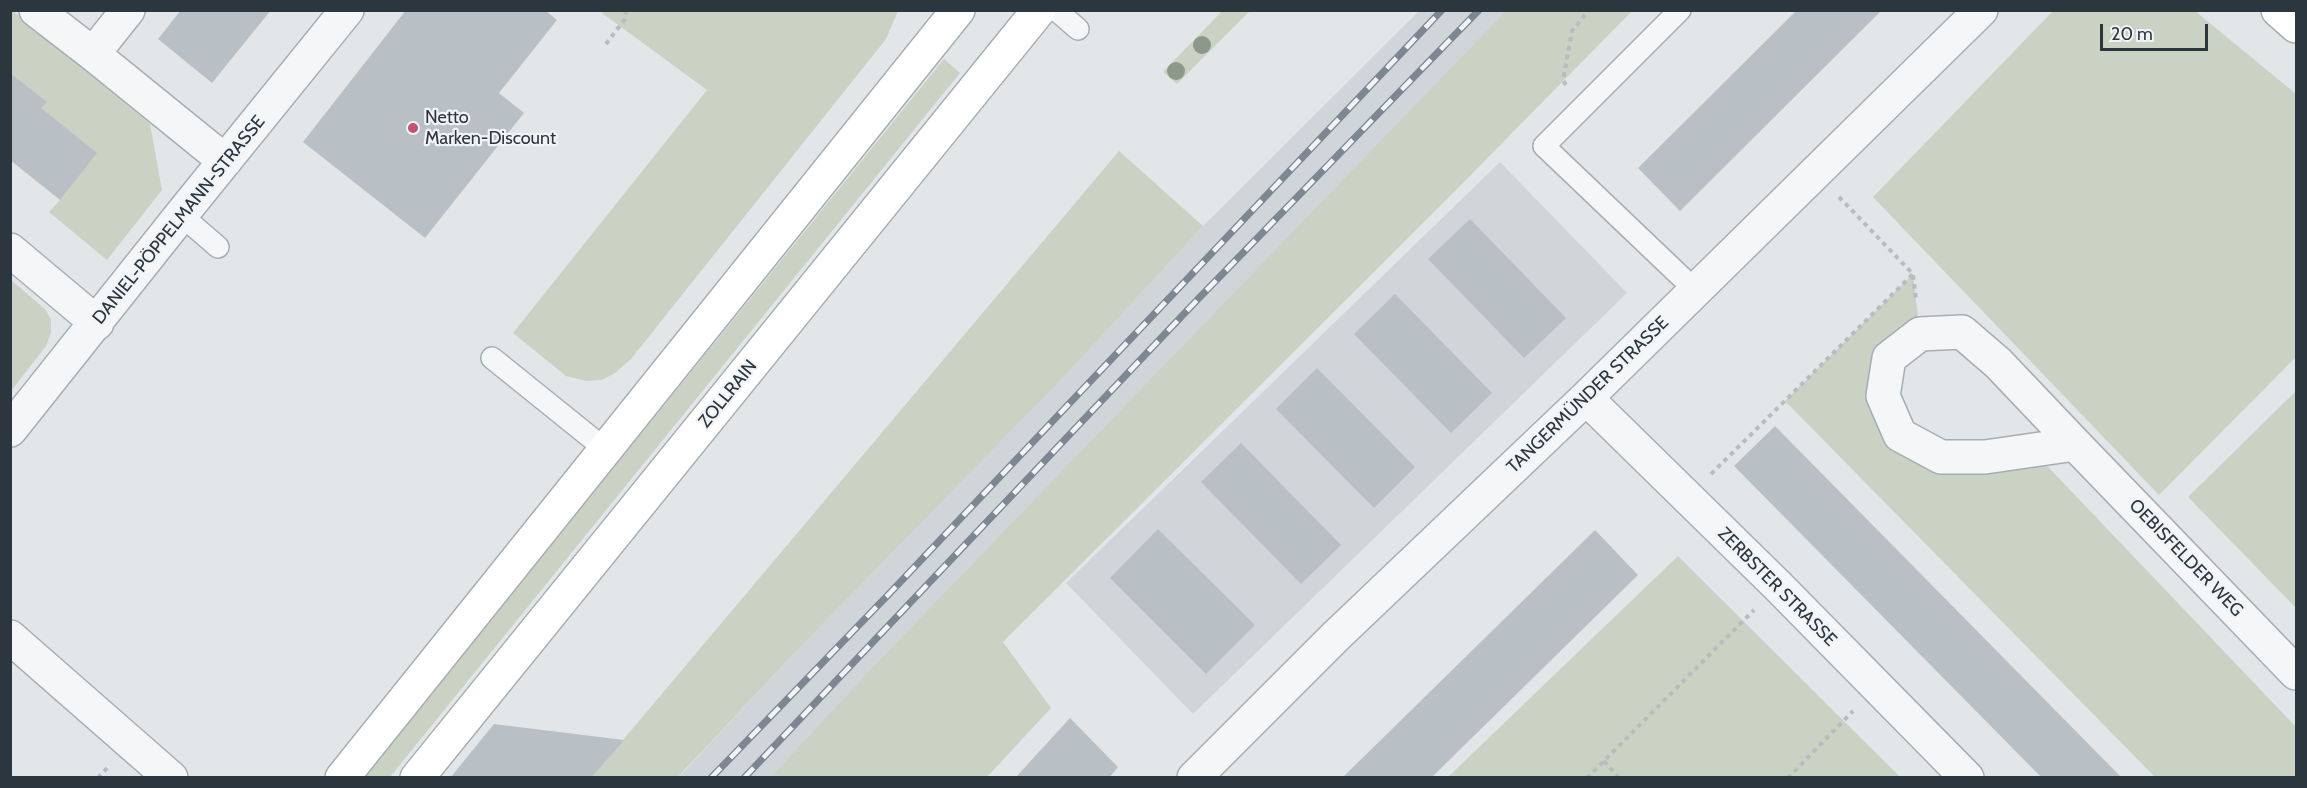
<!DOCTYPE html>
<meta charset="utf-8">
<style>
body{margin:0}
#map{position:relative;width:2307px;height:788px;overflow:hidden;background:#e2e6e9;font-family:Cabin,sans-serif}
canvas{display:block}
.frame{position:absolute;inset:0;border:12px solid #2b363f;pointer-events:none}
.scale{position:absolute;left:2100px;top:24px;width:108px;height:27px;box-sizing:border-box;border:3px solid #2b363f;border-top:0;padding-left:8px;font-size:18px;line-height:21px;white-space:nowrap;color:#2b363f;-webkit-text-stroke:4px #f1f4f6;paint-order:stroke}
</style>
<div id="map">
<canvas width="2307" height="788"></canvas>
<div class="frame"></div>
<div class="scale">20 m</div>
</div>
<script>
const ctx = document.querySelector('canvas').getContext('2d');
ctx.lineJoin = 'round';
function fillPath(path, color) {
  ctx.fillStyle = color;
  ctx.fill(path, 'evenodd');
}
function poly(rows) {
  const path = new Path2D();
  for (const r of rows) {
    path.moveTo(r[0], r[1]);
    for (let i = 2; i < r.length; i += 2) path.lineTo(r[i], r[i + 1]);
  }
  return path;
}
function trace(path, color, width, dash) {
  ctx.strokeStyle = color;
  ctx.lineWidth = width;
  ctx.lineCap = dash ? 'butt' : 'round';
  ctx.setLineDash(dash || []);
  ctx.stroke(path);
}
function label(font, color, halo, rows, align = 'center') {
  ctx.font = font + ' Cabin,sans-serif';
  ctx.lineWidth = 4.5;
  ctx.setLineDash([]);
  ctx.textBaseline = 'middle';
  ctx.strokeStyle = halo;
  ctx.fillStyle = color;
  for (const [text, x, y, turn = 0] of rows) {
    ctx.save();
    ctx.translate(x, y);
    ctx.rotate((+turn || 0) * Math.PI / 180);
    ctx.textAlign = isNaN(turn) ? turn : align;
    if (halo) ctx.strokeText(text, 0, 0);
    ctx.fillText(text, 0, 0);
    ctx.restore();
  }
}
const built = poly([
 [1419,11,1507,11,889,650,774,777,678,778,804,643,1061,380,1203,226],
 [1500,162,1627,293,1193,714,1066,583]
]);
const green = poly([
 [12,10,150,124,162,190,107,260,49,212,60,200,41,108,46,102,13,75,11,78,10,11],
 [1507,10,1632,11,1459,187,1003,642,1051,708,987,777,771,777,889,650],
 [603,11,898,11,886,39,631,359,615,373,602,380,586,381,566,376,513,333,707,90,602,13],
 [1222,11,1250,11,1177,84,1163,72],
 [2053,11,2195,11,2296,94,2296,357,2159,495,1873,197],
 [944,59,960,73,390,777,363,778],
 [1119,151,1203,226,1061,380,804,643,678,777,591,778],
 [1913,274,1920,334,1883,396,1941,457,2032,450,2296,727,2296,777,2155,777,1785,401],
 [11,280,46,310,51,320,51,333,46,346,11,391],
 [2296,391,2296,608,2188,497],
 [1678,556,1900,777,1448,777]
]);
const building = poly([
 [181,10,271,10,212,83,158,39],
 [406,10,545,10,557,20,499,93,524,113,425,238,303,142],
 [1797,10,1882,10,1680,211,1638,168],
 [13,75,47,102,41,108,97,153,60,200,10,160,10,78],
 [1470,219,1566,318,1524,358,1428,259],
 [1395,294,1492,393,1451,433,1354,334],
 [1317,368,1415,467,1374,508,1276,409],
 [1775,426,2122,778,2042,778,1734,466],
 [1241,443,1341,545,1301,584,1201,482],
 [1158,529,1255,625,1206,674,1110,578],
 [1595,530,1638,575,1431,778,1342,778],
 [1070,718,1118,767,1109,778,1015,778],
 [494,724,624,740,591,778,450,778]
]);
const path = poly([
 [606,44,625,19,626,10],
 [1566,85,1563,80,1572,31,1589,10],
 [1839,197,1913,274,1916,300],
 [1711,474,1913,274],
 [1604,761,1619,778],
 [98,778,108,767],
 [1587,778,1754,610],
 [1788,778,1853,711]
]);
const lane = poly([
 [1056,10,1078,29],
 [1680,10,1544,146,1695,290],
 [181,215,218,247],
 [492,358,605,449]
]);
const street = poly([
 [36,10,93,54,225,161],
 [93,54,128,10],
 [10,250,97,323],
 [1586,398,1778,586,1967,778],
 [10,430,181,215,347,10],
 [2075,444,1985,457,1941,457,1900,435,1883,396,1889,358,1920,334,1962,332,1998,363,2075,444,2296,673],
 [10,637,171,778],
 [1194,778,1336,636,1586,398,1981,10]
]);
const secondary = poly([
 [2278,10,2296,26],
 [342,778,958,10],
 [417,778,1039,10]
]);
const rail = poly([
 [711,778,888,595,1442,10],
 [744,778,1199,298,1479,10]
]);
const trees = [
 [1202,45],
 [1176,71]
];
const markers = [
 [413,128,6,"#c25375"]
];
const poiNames = [
 ["Netto",425,118],
 ["Marken-Discount",425,139]
];
const streetNames = [
 ["DANIEL-PÖPPELMANN-STRASSE",179,220,-51],
 ["ZOLLRAIN",728,394,-51],
 ["TANGERMÜNDER STRASSE",1588,395,-44],
 ["OEBISFELDER WEG",2186,558,46],
 ["ZERBSTER STRASSE",1777,587,45]
];
fillPath(built, '#d0d5da');
fillPath(green, '#c9d2c3');
fillPath(building, '#b9c0c5');
trace(lane, '#a7aeb3', 24);
trace(street, '#a7aeb3', 36);
trace(secondary, '#a7aeb3', 36);
trace(path, '#b8bcc0', 4, [4.5, 4.5]);
trace(lane, '#f4f6f7', 21);
trace(street, '#f4f6f7', 33);
trace(secondary, '#fff', 33);
trace(rail, '#7c8791', 7);
trace(rail, '#f1f4f6', 4.5, [14]);
ctx.fillStyle = '#8c9889';
for (const [x, y] of trees) {
  ctx.beginPath();
  ctx.arc(x, y, 9, 0, 2 * Math.PI);
  ctx.fill();
}
for (const [x, y, r, color] of markers) {
  const dot = new Path2D();
  dot.arc(x, y, r, 0, 2 * Math.PI);
  ctx.fillStyle = color;
  ctx.fill(dot);
  trace(dot, '#f1f4f6', 2);
}
label('18px', '#2b363f', '#f1f4f6', poiNames, 'left');
label('18px', '#2b363f', '#f1f4f6', streetNames);
</script>
